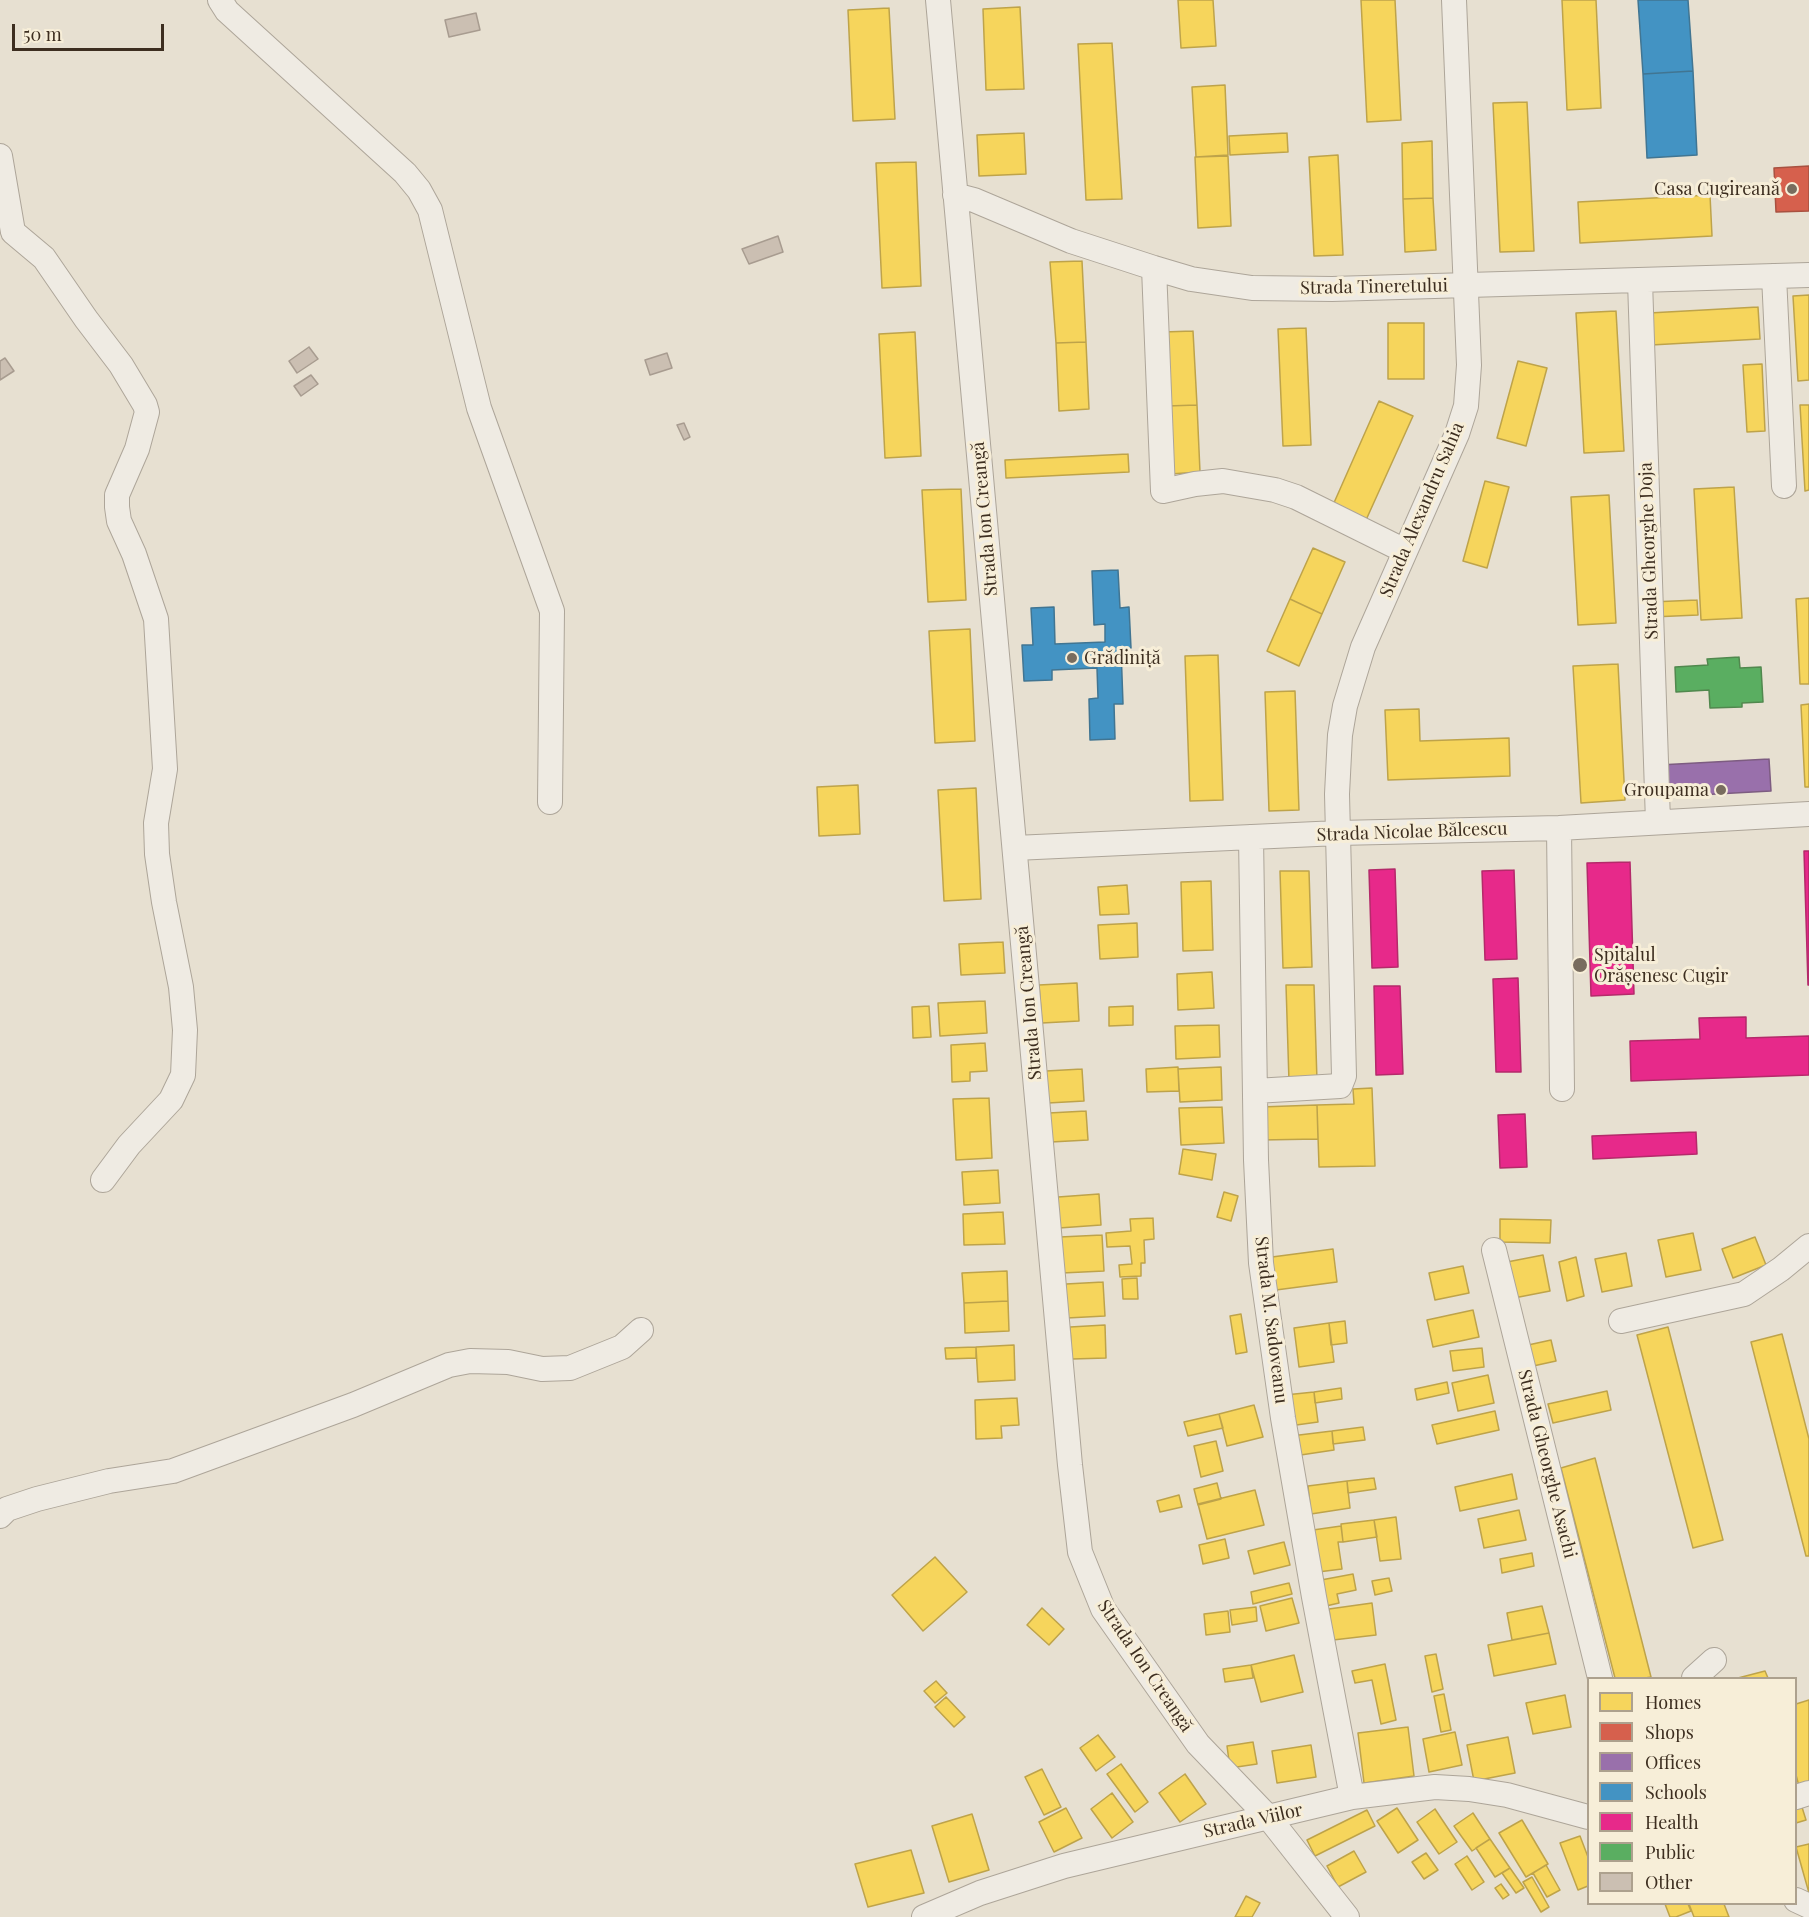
<!DOCTYPE html>
<meta charset="utf-8">
<style>
body{margin:0}
#map{position:relative;width:1809px;height:1917px;overflow:hidden;background:#e7e0d1;font-family:"Playfair Display",serif}
canvas{display:block}
.legend{position:absolute;left:1587px;top:1677px;width:210px;height:228px;box-sizing:border-box;background:#f7eed8;border:2px solid #ada18e;margin:0;padding:8px 10px;list-style:none;font-size:18px;color:#3d2e20}
.legend li{display:flex;align-items:center;gap:12px;height:30px}
.legend b{width:30px;border:2px solid #ada18e}
.scale{position:absolute;left:12px;top:24px;width:152px;height:27px;box-sizing:border-box;border:3px solid #3d2e20;border-top:0;padding-left:8px;font-size:18px;line-height:21px;white-space:nowrap;color:#3d2e20;-webkit-text-stroke:4px #f7eed8;paint-order:stroke}
</style>
<div id="map">
<canvas width="1809" height="1917"></canvas>
<ul class="legend">
<li><b style="height:16px;background:#f6d55c"></b>Homes</li>
<li><b style="height:16px;background:#d6604d"></b>Shops</li>
<li><b style="height:16px;background:#9970ab"></b>Offices</li>
<li><b style="height:16px;background:#4393c3"></b>Schools</li>
<li><b style="height:16px;background:#e7298a"></b>Health</li>
<li><b style="height:16px;background:#5aae61"></b>Public</li>
<li><b style="height:16px;background:#cbbfb2"></b>Other</li>
</ul>
<div class="scale">50 m</div>
</div>
<script>
const ctx = document.querySelector('canvas').getContext('2d');
ctx.lineJoin = 'round';
function fillPath(path, color) {
  ctx.fillStyle = color;
  ctx.fill(path, 'evenodd');
}
function poly(rows) {
  const path = new Path2D();
  for (const r of rows) {
    path.moveTo(r[0], r[1]);
    for (let i = 2; i < r.length; i += 2) path.lineTo(r[i], r[i + 1]);
  }
  return path;
}
function trace(path, color, width, dash) {
  ctx.strokeStyle = color;
  ctx.lineWidth = width;
  ctx.lineCap = dash ? 'butt' : 'round';
  ctx.setLineDash(dash || []);
  ctx.stroke(path);
}
function label(font, color, halo, rows, align = 'center') {
  ctx.font = font + ' "Playfair Display",serif';
  ctx.lineWidth = 6;
  ctx.setLineDash([]);
  ctx.textBaseline = 'middle';
  ctx.strokeStyle = halo;
  ctx.fillStyle = color;
  for (const [text, x, y, turn = 0] of rows) {
    ctx.save();
    ctx.translate(x, y);
    ctx.rotate((+turn || 0) * Math.PI / 180);
    ctx.textAlign = isNaN(turn) ? turn : align;
    if (halo) ctx.strokeText(text, 0, 0);
    ctx.fillText(text, 0, 0);
    ctx.restore();
  }
}
const homes = poly([
 [1178,0,1213,0,1216,46,1181,48,1178,0],
 [1361,0,1395,0,1401,120,1367,122,1361,0],
 [1562,0,1596,0,1601,108,1567,110,1562,0],
 [1020,7,1024,89,986,90,983,9,1020,7],
 [889,8,895,119,853,121,848,10,889,8],
 [1112,43,1122,199,1086,200,1078,44,1112,43],
 [1225,85,1228,155,1196,157,1192,87,1225,85],
 [1527,102,1534,251,1500,252,1493,103,1527,102],
 [1024,133,1026,174,979,176,977,135,1024,133],
 [1287,133,1288,152,1230,155,1229,136,1287,133],
 [1432,141,1433,198,1403,199,1402,143,1432,141],
 [1338,155,1343,255,1314,256,1309,157,1338,155],
 [1228,156,1231,226,1198,228,1195,157,1228,156],
 [916,162,921,286,882,288,876,163,916,162],
 [1710,195,1712,236,1580,243,1578,202,1710,195],
 [1433,198,1436,250,1405,252,1403,199,1433,198],
 [1082,261,1086,342,1056,343,1050,262,1082,261],
 [1809,295,1809,380,1798,381,1793,296,1809,295],
 [1758,307,1760,339,1651,345,1649,313,1758,307],
 [1616,311,1624,451,1584,453,1576,313,1616,311],
 [1388,323,1424,323,1424,379,1388,379,1388,323],
 [1306,328,1311,445,1283,446,1278,329,1306,328],
 [1193,331,1197,405,1167,406,1163,332,1193,331],
 [915,332,921,456,885,458,879,334,915,332],
 [1086,342,1089,409,1059,411,1056,343,1086,342],
 [1518,361,1547,368,1526,446,1497,438,1518,361],
 [1762,364,1765,431,1747,432,1743,365,1762,364],
 [1379,401,1413,416,1366,520,1333,505,1379,401],
 [1197,405,1200,472,1170,474,1167,406,1197,405],
 [1800,405,1809,405,1809,490,1805,491,1800,405],
 [1128,454,1129,472,1006,478,1005,460,1128,454],
 [1485,481,1509,487,1487,568,1463,561,1485,481],
 [1734,487,1742,618,1701,620,1694,489,1734,487],
 [961,489,966,600,928,602,922,490,961,489],
 [1609,495,1616,623,1578,625,1571,497,1609,495],
 [1313,548,1345,562,1322,614,1290,599,1313,548],
 [1809,598,1809,684,1800,684,1796,599,1809,598],
 [1290,599,1322,614,1299,666,1267,651,1290,599],
 [1697,600,1698,615,1652,617,1651,602,1697,600],
 [970,629,975,741,935,743,929,631,970,629],
 [1218,655,1223,800,1190,801,1185,656,1218,655],
 [1618,664,1625,800,1581,803,1573,666,1618,664],
 [1295,691,1299,810,1269,811,1265,692,1295,691],
 [1809,704,1809,787,1805,787,1801,705,1809,704],
 [1419,709,1420,741,1509,738,1510,776,1388,780,1385,710,1419,709],
 [858,785,860,834,819,836,817,787,858,785],
 [976,788,981,899,944,901,938,790,976,788],
 [1280,871,1309,871,1312,967,1283,968,1280,871],
 [1211,881,1213,950,1183,951,1181,882,1211,881],
 [1127,885,1129,914,1100,915,1098,887,1127,885],
 [1137,923,1138,957,1100,959,1098,925,1137,923],
 [1003,942,1005,973,961,975,959,944,1003,942],
 [1212,972,1214,1008,1178,1010,1177,974,1212,972],
 [1077,983,1079,1021,1042,1023,1039,985,1077,983],
 [1286,985,1314,985,1317,1081,1289,1082,1286,985],
 [985,1001,987,1033,940,1036,938,1003,985,1001],
 [929,1006,931,1037,913,1038,912,1007,929,1006],
 [1133,1006,1133,1025,1109,1026,1109,1007,1133,1006],
 [1219,1025,1220,1057,1176,1059,1175,1026,1219,1025],
 [985,1043,987,1071,970,1072,970,1081,952,1082,951,1045,985,1043],
 [1178,1067,1179,1091,1147,1092,1146,1069,1178,1067],
 [1221,1067,1222,1100,1180,1102,1178,1069,1221,1067],
 [1082,1069,1084,1101,1048,1103,1046,1071,1082,1069],
 [1372,1088,1375,1166,1319,1167,1317,1105,1354,1104,1353,1089,1372,1088],
 [989,1098,992,1158,956,1160,953,1099,989,1098],
 [1317,1105,1318,1139,1261,1140,1260,1107,1317,1105],
 [1222,1107,1224,1143,1181,1145,1179,1108,1222,1107],
 [1086,1111,1088,1140,1051,1142,1049,1113,1086,1111],
 [1183,1149,1216,1154,1212,1180,1179,1174,1183,1149],
 [998,1170,1000,1203,964,1205,962,1172,998,1170],
 [1224,1192,1238,1196,1231,1221,1217,1217,1224,1192],
 [1099,1194,1101,1225,1059,1228,1058,1197,1099,1194],
 [1003,1212,1005,1244,964,1245,963,1214,1003,1212],
 [1153,1218,1154,1239,1144,1240,1145,1263,1141,1263,1141,1276,1120,1277,1119,1265,1132,1264,1130,1246,1107,1247,1106,1233,1131,1231,1130,1219,1153,1218],
 [1500,1219,1551,1220,1550,1243,1500,1242,1500,1219],
 [1693,1233,1701,1270,1666,1277,1658,1240,1693,1233],
 [1102,1235,1104,1271,1062,1273,1060,1237,1102,1235],
 [1755,1237,1766,1265,1733,1278,1722,1249,1755,1237],
 [1333,1249,1337,1282,1276,1290,1272,1257,1333,1249],
 [1626,1253,1632,1286,1602,1292,1595,1259,1626,1253],
 [1543,1255,1550,1291,1514,1298,1507,1262,1543,1255],
 [1576,1257,1584,1296,1567,1301,1559,1262,1576,1257],
 [1463,1266,1469,1293,1435,1300,1429,1273,1463,1266],
 [1007,1271,1008,1301,964,1303,962,1273,1007,1271],
 [1137,1278,1138,1299,1123,1299,1122,1279,1137,1278],
 [1103,1282,1105,1316,1067,1318,1066,1284,1103,1282],
 [1008,1301,1009,1331,965,1333,964,1303,1008,1301],
 [1473,1310,1479,1337,1433,1347,1427,1320,1473,1310],
 [1241,1314,1247,1352,1236,1354,1230,1316,1241,1314],
 [1345,1321,1347,1343,1331,1345,1329,1323,1345,1321],
 [1329,1323,1334,1362,1299,1367,1294,1328,1329,1323],
 [1105,1325,1106,1358,1072,1359,1070,1327,1105,1325],
 [1668,1327,1723,1540,1693,1548,1637,1335,1668,1327],
 [1782,1334,1809,1439,1809,1556,1806,1556,1751,1342,1782,1334],
 [1551,1340,1556,1361,1524,1368,1519,1347,1551,1340],
 [1014,1345,1015,1380,978,1382,976,1347,1014,1345],
 [976,1347,976,1358,946,1359,945,1348,976,1347],
 [1482,1348,1484,1367,1453,1371,1450,1351,1482,1348],
 [1488,1375,1494,1403,1458,1411,1452,1383,1488,1375],
 [1447,1382,1449,1393,1417,1400,1415,1389,1447,1382],
 [1341,1388,1342,1399,1315,1403,1314,1392,1341,1388],
 [1607,1391,1611,1410,1553,1423,1548,1404,1607,1391],
 [1314,1392,1318,1422,1289,1426,1285,1395,1314,1392],
 [1017,1398,1019,1425,1001,1426,1002,1438,976,1439,975,1400,1017,1398],
 [1254,1405,1263,1437,1227,1446,1219,1414,1254,1405],
 [1495,1411,1499,1430,1437,1444,1432,1425,1495,1411],
 [1219,1414,1223,1428,1188,1436,1184,1422,1219,1414],
 [1363,1427,1365,1440,1333,1444,1332,1431,1363,1427],
 [1332,1431,1334,1450,1294,1456,1291,1436,1332,1431],
 [1216,1441,1223,1471,1201,1477,1194,1446,1216,1441],
 [1595,1458,1651,1677,1645,1678,1615,1678,1561,1468,1595,1458],
 [1512,1474,1517,1499,1460,1511,1455,1487,1512,1474],
 [1374,1478,1376,1489,1348,1493,1347,1481,1374,1478],
 [1347,1481,1350,1508,1311,1514,1308,1486,1347,1481],
 [1217,1483,1221,1499,1198,1505,1194,1489,1217,1483],
 [1255,1490,1264,1525,1207,1539,1198,1504,1255,1490],
 [1179,1495,1182,1507,1160,1512,1157,1501,1179,1495],
 [1519,1510,1526,1540,1484,1548,1478,1519,1519,1510],
 [1396,1517,1401,1559,1380,1561,1374,1520,1396,1517],
 [1374,1520,1377,1537,1343,1542,1341,1524,1374,1520],
 [1341,1526,1343,1542,1338,1542,1342,1569,1318,1572,1313,1530,1341,1526],
 [1225,1539,1229,1558,1203,1564,1199,1545,1225,1539],
 [1284,1542,1290,1565,1254,1574,1248,1551,1284,1542],
 [1532,1553,1534,1566,1502,1573,1500,1559,1532,1553],
 [935,1557,967,1592,923,1631,892,1595,935,1557],
 [1353,1574,1356,1590,1337,1594,1339,1603,1326,1606,1321,1580,1353,1574],
 [1389,1578,1392,1591,1375,1595,1372,1581,1389,1578],
 [1289,1583,1292,1594,1253,1604,1251,1592,1289,1583],
 [1292,1598,1299,1623,1266,1631,1260,1606,1292,1598],
 [1372,1603,1376,1635,1333,1640,1329,1609,1372,1603],
 [1542,1606,1549,1633,1512,1640,1507,1613,1542,1606],
 [1256,1607,1257,1621,1232,1625,1230,1610,1256,1607],
 [1042,1608,1064,1629,1049,1645,1027,1625,1042,1608],
 [1228,1611,1230,1632,1206,1635,1204,1614,1228,1611],
 [1549,1633,1556,1664,1494,1676,1488,1645,1549,1633],
 [1436,1654,1443,1689,1432,1692,1425,1656,1436,1654],
 [1294,1655,1303,1692,1261,1702,1251,1665,1294,1655],
 [1385,1664,1396,1720,1381,1724,1372,1680,1355,1683,1352,1671,1385,1664],
 [1251,1665,1253,1678,1225,1682,1223,1669,1251,1665],
 [1765,1671,1768,1678,1738,1678,1765,1671],
 [936,1681,947,1693,935,1703,924,1691,936,1681],
 [1444,1694,1451,1730,1441,1732,1434,1696,1444,1694],
 [1565,1695,1571,1727,1533,1734,1526,1703,1565,1695],
 [946,1697,965,1717,954,1727,935,1707,946,1697],
 [1809,1700,1809,1783,1799,1786,1796,1775,1796,1704,1809,1700],
 [1408,1727,1414,1776,1364,1783,1358,1733,1408,1727],
 [1455,1732,1462,1765,1429,1772,1423,1739,1455,1732],
 [1098,1735,1115,1757,1096,1771,1080,1748,1098,1735],
 [1508,1737,1515,1773,1474,1781,1467,1745,1508,1737],
 [1253,1742,1257,1764,1230,1768,1227,1746,1253,1742],
 [1311,1745,1316,1777,1277,1783,1272,1751,1311,1745],
 [1121,1764,1148,1802,1135,1812,1107,1774,1121,1764],
 [1042,1769,1061,1807,1044,1815,1025,1777,1042,1769],
 [1185,1774,1206,1804,1180,1822,1159,1793,1185,1774],
 [1112,1793,1133,1822,1112,1838,1091,1809,1112,1793],
 [1801,1804,1806,1820,1796,1823,1796,1806,1801,1804],
 [1066,1808,1082,1838,1054,1852,1039,1822,1066,1808],
 [1397,1808,1418,1840,1398,1853,1377,1821,1397,1808],
 [1435,1809,1457,1842,1439,1854,1417,1822,1435,1809],
 [1367,1810,1375,1826,1315,1856,1307,1840,1367,1810],
 [1473,1813,1490,1839,1472,1851,1454,1826,1473,1813],
 [972,1814,989,1870,949,1882,932,1826,972,1814],
 [1522,1820,1548,1864,1526,1877,1499,1833,1522,1820],
 [1580,1836,1588,1857,1588,1886,1578,1890,1560,1843,1580,1836],
 [1490,1839,1510,1868,1495,1877,1476,1848,1490,1839],
 [1809,1844,1809,1893,1796,1847,1809,1844],
 [911,1850,924,1893,868,1907,855,1864,911,1850],
 [1354,1851,1366,1872,1338,1887,1327,1866,1354,1851],
 [1426,1853,1438,1870,1424,1879,1412,1862,1426,1853],
 [1467,1856,1484,1882,1472,1890,1455,1864,1467,1856],
 [1546,1865,1560,1890,1547,1897,1533,1873,1546,1865],
 [1510,1868,1524,1888,1516,1893,1502,1873,1510,1868],
 [1532,1877,1549,1907,1541,1912,1523,1882,1532,1877],
 [1501,1884,1509,1895,1503,1899,1495,1888,1501,1884],
 [1246,1896,1260,1903,1252,1917,1235,1917,1246,1896],
 [1665,1904,1688,1904,1691,1911,1676,1917,1670,1917,1665,1904],
 [1689,1904,1724,1904,1729,1917,1694,1917,1689,1904]
]);
const shops = poly([
 [1809,166,1809,211,1776,212,1774,168,1809,166]
]);
const offices = poly([
 [1769,759,1771,791,1661,797,1659,765,1769,759]
]);
const schools = poly([
 [1638,0,1688,0,1693,71,1643,74,1638,0],
 [1693,71,1697,155,1647,158,1643,74,1693,71],
 [1118,570,1120,608,1129,607,1131,648,1121,648,1123,704,1114,704,1115,739,1090,740,1089,699,1098,698,1097,668,1052,670,1052,680,1024,681,1022,645,1033,645,1031,608,1054,607,1055,644,1105,642,1105,624,1094,625,1092,571,1118,570]
]);
const health = poly([
 [1804,851,1809,851,1809,985,1808,985,1804,851],
 [1630,862,1634,994,1591,996,1587,863,1630,862],
 [1395,869,1398,967,1372,968,1369,870,1395,869],
 [1514,870,1517,959,1485,960,1482,871,1514,870],
 [1518,978,1521,1072,1496,1072,1493,979,1518,978],
 [1374,986,1400,986,1403,1074,1376,1075,1374,986],
 [1746,1017,1746,1038,1809,1036,1809,1075,1631,1081,1630,1041,1700,1039,1699,1018,1746,1017],
 [1525,1114,1527,1167,1500,1168,1498,1115,1525,1114],
 [1696,1132,1697,1154,1593,1159,1592,1136,1696,1132]
]);
const public = poly([
 [1739,657,1740,668,1761,667,1763,702,1742,703,1742,707,1710,708,1709,690,1676,692,1675,667,1708,665,1707,659,1739,657]
]);
const building = poly([
 [476,13,480,30,449,37,445,20,476,13],
 [778,236,783,252,749,264,742,249,778,236],
 [309,347,318,359,297,373,289,361,309,347],
 [667,353,672,368,650,375,645,360,667,353],
 [5,358,14,371,0,380,0,361,5,358],
 [311,375,318,384,301,396,294,386,311,375],
 [684,423,690,437,684,440,677,425,684,423]
]);
const minor = poly([
 [220,0,227,11,405,173,419,190,430,210,479,408,552,611,550,802],
 [938,0,1070,1465,1080,1552,1103,1609,1198,1744,1269,1818,1347,1917],
 [0,156,13,232,44,258,86,319,121,365,145,405,147,412,137,449,117,495,117,507,119,521,134,554,156,619,165,769,156,823,157,854,164,902,181,987,185,1030,183,1075,171,1100,129,1145,103,1180],
 [955,195,974,200,1071,241,1154,268,1191,279,1252,288,1332,289,1809,275],
 [1154,268,1163,491,1195,484,1223,481,1275,490,1296,497,1405,551],
 [1774,276,1784,486],
 [1640,281,1658,822],
 [1559,828,1562,1089],
 [1251,837,1256,1160,1261,1263,1283,1418,1314,1597,1352,1797],
 [1015,848,1338,833,1559,828,1809,814],
 [1255,1091,1340,1086,1344,1076,1337,794,1340,735,1345,706,1363,647,1457,434,1466,406,1469,365,1454,0],
 [1494,1250,1600,1678],
 [1621,1321,1744,1294,1781,1269,1809,1246],
 [0,1516,7,1509,37,1499,109,1481,173,1471,353,1405,449,1365,470,1361,508,1362,542,1369,570,1368,622,1347,641,1330],
 [1694,1678,1714,1660],
 [1796,1797,1809,1793],
 [1796,1900,1809,1906],
 [924,1917,980,1893,1064,1866,1352,1797,1435,1787,1469,1789,1507,1795,1588,1817]
]);
const markers = [
 [1792,189,6,"#786c5e"],
 [1072,658,6,"#786c5e"],
 [1721,790,6,"#786c5e"],
 [1580,965,8,"#786c5e"]
];
const poiNames = [
 ["Casa Cugireană",1780,189],
 ["Grădiniță",1084,658,"left"],
 ["Groupama",1709,790],
 ["Spitalul",1594,955,"left"],
 ["Orășenesc Cugir",1594,976,"left"]
];
const streetNames = [
 ["Strada Tineretului",1374,287,-1],
 ["Strada Alexandru Sahia",1422,510,-67],
 ["Strada Ion Creangă",985,519,-95],
 ["Strada Gheorghe Doja",1649,551,-92],
 ["Strada Nicolae Bălcescu",1412,832,-2],
 ["Strada Ion Creangă",1029,1003,-95],
 ["Strada M. Sadoveanu",1271,1320,83],
 ["Strada Gheorghe Asachi",1547,1464,76],
 ["Strada Ion Creangă",1145,1666,56],
 ["Strada Viilor",1253,1821,-13]
];
fillPath(homes, '#f6d55c');
trace(homes, '#bea34a', 1.5);
fillPath(shops, '#d6604d');
trace(shops, '#a85140', 1.5);
fillPath(offices, '#9970ab');
trace(offices, '#7d5c81', 1.5);
fillPath(schools, '#4393c3');
trace(schools, '#417592', 1.5);
fillPath(health, '#e7298a');
trace(health, '#b42a6a', 1.5);
fillPath(public, '#5aae61');
trace(public, '#51884e', 1.5);
fillPath(building, '#cbbfb2');
trace(building, '#a89c90', 1.5);
trace(minor, '#ada599', 26);
trace(minor, '#efebe3', 24);
for (const [x, y, r, color] of markers) {
  const dot = new Path2D();
  dot.arc(x, y, r, 0, 2 * Math.PI);
  ctx.fillStyle = color;
  ctx.fill(dot);
  trace(dot, '#f7eed8', 2);
}
label('18px', '#3d2e20', '#f7eed8', poiNames, 'right');
label('18px', '#3d2e20', '#f7eed8', streetNames);
</script>
